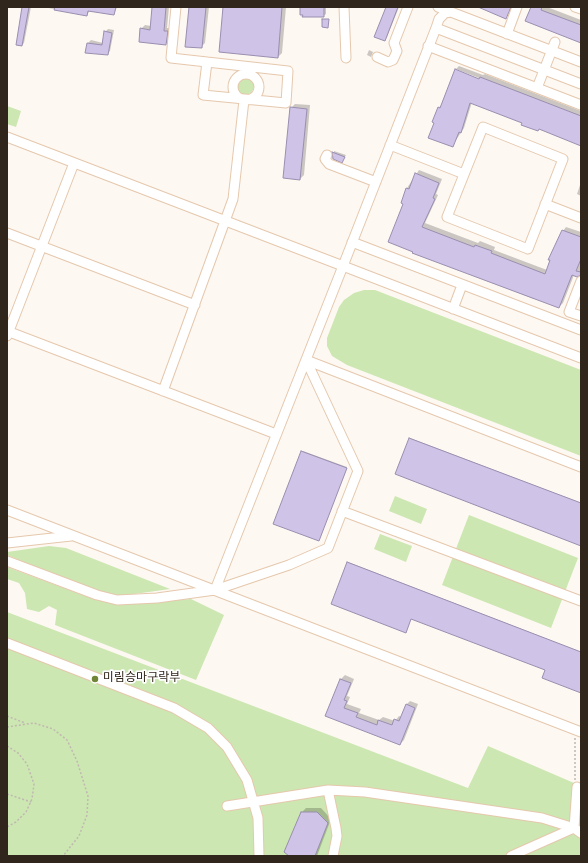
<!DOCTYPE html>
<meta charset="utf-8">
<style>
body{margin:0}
#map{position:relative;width:588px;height:863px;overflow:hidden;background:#fef8f2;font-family:Spectral,serif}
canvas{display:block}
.frame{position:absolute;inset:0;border:8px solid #31261b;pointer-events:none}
</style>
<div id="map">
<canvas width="588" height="863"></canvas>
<div class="frame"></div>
</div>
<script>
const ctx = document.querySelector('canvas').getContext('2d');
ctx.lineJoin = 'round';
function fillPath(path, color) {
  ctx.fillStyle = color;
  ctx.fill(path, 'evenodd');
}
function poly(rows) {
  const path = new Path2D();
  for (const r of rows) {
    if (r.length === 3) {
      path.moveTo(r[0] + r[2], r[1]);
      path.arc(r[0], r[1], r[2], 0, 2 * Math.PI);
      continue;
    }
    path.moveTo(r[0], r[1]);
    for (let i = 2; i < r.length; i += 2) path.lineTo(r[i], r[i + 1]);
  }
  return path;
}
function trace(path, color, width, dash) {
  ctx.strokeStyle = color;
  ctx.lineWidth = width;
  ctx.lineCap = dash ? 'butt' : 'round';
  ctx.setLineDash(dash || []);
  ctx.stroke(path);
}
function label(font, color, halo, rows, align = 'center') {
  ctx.font = font + ' Spectral,"Noto Sans KR",serif';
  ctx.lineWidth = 3.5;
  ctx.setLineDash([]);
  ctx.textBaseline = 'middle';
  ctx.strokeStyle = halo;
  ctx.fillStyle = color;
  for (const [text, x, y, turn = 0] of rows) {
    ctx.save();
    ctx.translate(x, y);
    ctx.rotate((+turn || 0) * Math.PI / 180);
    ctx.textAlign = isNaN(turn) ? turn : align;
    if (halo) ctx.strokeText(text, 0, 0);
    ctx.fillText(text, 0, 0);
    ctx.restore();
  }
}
const green = poly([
 [245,86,9],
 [7,106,21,111,16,127,7,124],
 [364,290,375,290,581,370,581,456,347,365,332,356,327,346,327,338,339,307,344,300,354,293],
 [395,496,427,509,421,524,389,511],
 [469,515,578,558,551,628,442,585],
 [380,534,412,546,406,562,374,549],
 [49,546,66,548,170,589,120,596,100,593,7,555,7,552],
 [7,567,96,600,118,603,191,599,224,615,196,680,55,625,57,610,49,606,39,612,27,609,25,593,19,583,7,579],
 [7,612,468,788,488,746,581,786,581,856,7,856]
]);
const shadow = poly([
 [23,7,31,7,24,43,22,45],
 [43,7,117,7,114,14,90,10,87,15],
 [153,7,169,7,167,28,171,28,169,41,166,44,141,29,145,25,151,26],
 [190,7,209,7,205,43,201,47],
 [224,7,286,7,282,53,278,57],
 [301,7,326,7,326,14,323,16],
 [387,7,399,7,387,37,384,40],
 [479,7,513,7,506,18],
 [532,7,547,7,581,20,581,42],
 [108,29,114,30,110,51,107,54,88,43,91,40,103,43,105,32],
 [369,50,373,52,371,57,367,55],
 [459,66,483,75,485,74,581,111,581,145,472,102,464,128,452,146,435,122,438,108,443,104,456,70,483,82,484,80,456,69],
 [295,104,310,105,304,175,300,179,291,108],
 [334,151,346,155,342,162,334,158],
 [419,170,442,179,436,194,438,195,425,223,478,243,480,241,495,247,494,250,547,270,563,231,566,227,581,232,581,275,574,275,563,303,559,307,536,298,534,299,389,242,404,203,407,188],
 [581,182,581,196,577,194],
 [410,438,581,503,581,545,397,474],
 [303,451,347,467,319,540,275,523],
 [348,562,581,652,581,692,546,669,412,618],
 [345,675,354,679,347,696,350,697,347,704,361,709,359,713,379,720,383,717,395,721,399,716,402,717,406,705,410,701,418,704,404,740,400,744,327,715,341,679],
 [306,808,321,808,331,819,317,856,290,856,301,813]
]);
const building = poly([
 [22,7,29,7,22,46,16,45,22,7],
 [55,7,116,7,114,15,88,11,87,16,54,10,55,7],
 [152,7,166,7,164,31,168,31,166,45,139,42,140,28,150,30,152,7],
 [189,7,206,7,202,48,185,47,189,7],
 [223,7,282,7,278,58,219,52,223,7],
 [300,7,324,7,324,17,302,17,303,15,300,15,300,7],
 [386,7,398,7,385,41,374,37,386,7],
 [478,7,511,7,506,19,478,7],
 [531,7,542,7,541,10,581,25,581,43,525,21,531,7],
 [322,19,329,19,328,28,322,27,322,19],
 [104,31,112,33,108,55,85,53,87,43,102,45,104,31],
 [455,69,479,79,480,77,581,116,581,146,539,129,538,131,521,125,522,123,470,103,461,133,459,132,453,147,428,138,434,123,432,122,438,107,440,108,455,69],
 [290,107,307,109,300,180,283,178,290,107],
 [332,152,345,157,342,163,333,159,332,152],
 [415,173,439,183,433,198,435,199,422,227,474,247,475,245,492,251,491,253,545,274,550,260,548,260,562,230,581,237,581,259,576,271,581,272,581,275,577,277,572,275,559,308,412,253,413,252,388,242,403,204,401,203,406,188,409,189,415,173],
 [409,438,581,503,581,546,395,474,409,438],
 [301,451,347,468,319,541,273,524,301,451],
 [347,562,581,652,581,693,542,678,545,670,411,619,406,633,331,604,347,562],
 [340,679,351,683,344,700,347,701,344,708,358,713,356,717,377,725,378,720,392,725,394,719,399,721,406,704,415,708,400,745,325,716,340,679],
 [301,812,317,812,328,823,315,856,289,856,284,852,301,812]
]);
const path = poly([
 [7,716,25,723],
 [7,727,34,723,53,729,67,740,77,761,88,796,87,815,79,836,63,856],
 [7,746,18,753,27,764,34,784,32,799,26,812,16,822,7,827],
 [575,780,575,738],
 [7,794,31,802]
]);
const minor = poly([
 [176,7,171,58,288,71,286,103,203,95,207,62],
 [344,7,346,58],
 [438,7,451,12],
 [575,7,581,9],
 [436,28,581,84],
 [507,34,517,7],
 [428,46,581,105],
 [377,57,388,62,393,60,397,51,394,43,408,7],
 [581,62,451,12,445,13,439,19,436,28,343,266,581,358],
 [246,87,13],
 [537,88,555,42],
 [483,127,563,159,528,249,447,217,483,127],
 [7,137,343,266,215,590],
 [390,145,464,174],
 [327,155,325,159,329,164,376,182],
 [545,204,581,218],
 [7,233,195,305],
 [352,242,581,330],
 [581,281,569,312,581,316],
 [453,309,462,285],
 [7,331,276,434],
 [7,336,74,163],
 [306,360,581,467],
 [163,391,233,199,244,100],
 [7,510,581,732],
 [342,511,581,601],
 [7,543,71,536],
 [7,561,97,595,117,600,157,598,215,590,289,565,328,548,358,471,306,360],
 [7,643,174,708,208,728,227,747,247,780,258,818,259,856],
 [227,806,328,790],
 [333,856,337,836,336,828,328,790,365,792,542,818,574,828,581,833],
 [511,856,574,828,577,787]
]);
const markers = [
 [95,679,4,"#708535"]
];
const poiNames = [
 ["미림승마구락부",103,679]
];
fillPath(green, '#cce7b1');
fillPath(shadow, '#0003');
fillPath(building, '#cfc4e7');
trace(building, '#998eaf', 1);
trace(minor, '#e5c8ad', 11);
trace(path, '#c0b8b1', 1.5, [2, 2]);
trace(minor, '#fff', 9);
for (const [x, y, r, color] of markers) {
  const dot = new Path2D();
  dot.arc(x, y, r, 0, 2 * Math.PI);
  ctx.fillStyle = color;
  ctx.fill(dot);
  trace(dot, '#fff', 1.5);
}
label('12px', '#31261b', '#fff', poiNames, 'left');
</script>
